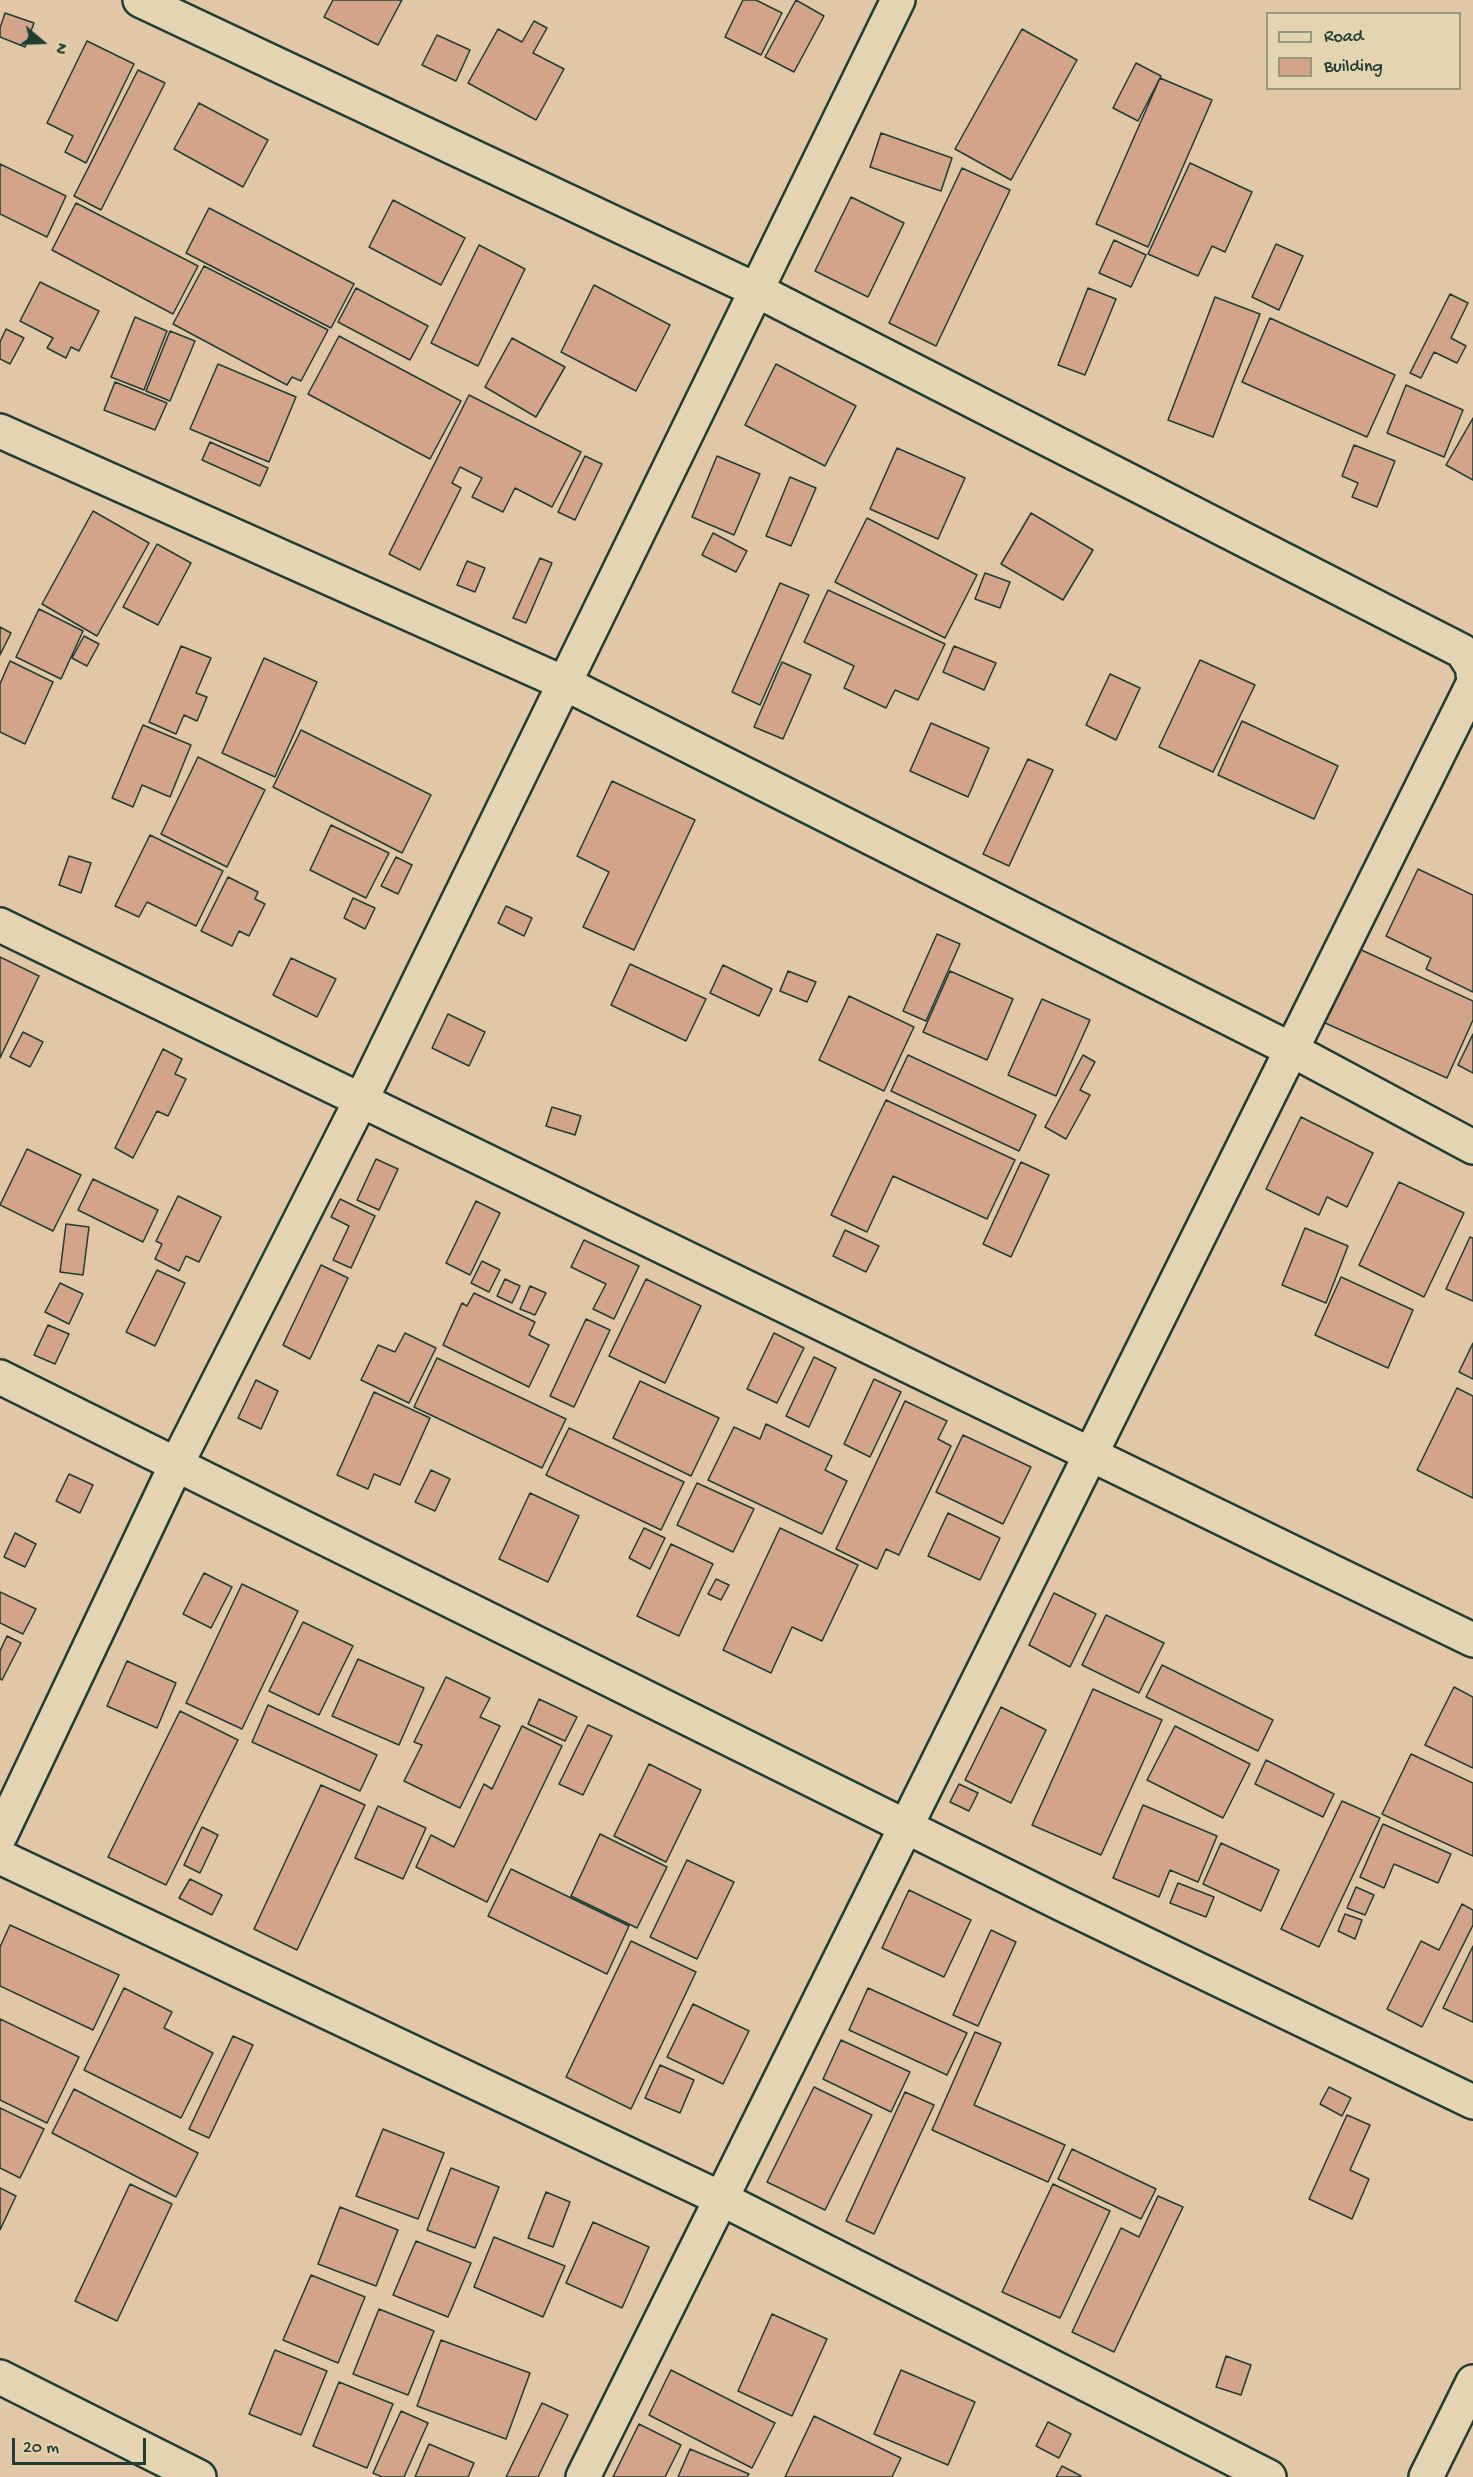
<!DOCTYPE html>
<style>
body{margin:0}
#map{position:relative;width:1473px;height:2477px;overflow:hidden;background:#e2c7a6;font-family:"Gochi Hand",sans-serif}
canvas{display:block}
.legend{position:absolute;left:1266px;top:12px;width:195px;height:78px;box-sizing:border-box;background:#e5d4b1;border:2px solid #96987f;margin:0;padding:8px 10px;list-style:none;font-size:18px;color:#1f3d34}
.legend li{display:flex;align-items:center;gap:12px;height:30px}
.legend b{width:30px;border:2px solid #96987f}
.north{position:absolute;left:12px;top:12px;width:60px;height:60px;-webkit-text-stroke:4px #e5d4b1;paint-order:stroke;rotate:109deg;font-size:16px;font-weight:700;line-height:24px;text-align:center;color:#1f3d34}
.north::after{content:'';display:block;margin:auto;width:21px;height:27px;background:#1f3d34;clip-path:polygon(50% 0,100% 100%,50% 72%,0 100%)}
.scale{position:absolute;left:12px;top:2438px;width:134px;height:27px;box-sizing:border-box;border:3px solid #1f3d34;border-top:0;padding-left:8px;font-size:18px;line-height:21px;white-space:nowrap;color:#1f3d34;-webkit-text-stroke:4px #e5d4b1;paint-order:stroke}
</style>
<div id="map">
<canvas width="1473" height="2477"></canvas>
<ul class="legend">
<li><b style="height:8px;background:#e5d4b1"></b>Road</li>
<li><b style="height:16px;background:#d3a48a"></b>Building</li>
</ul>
<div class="north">N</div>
<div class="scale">20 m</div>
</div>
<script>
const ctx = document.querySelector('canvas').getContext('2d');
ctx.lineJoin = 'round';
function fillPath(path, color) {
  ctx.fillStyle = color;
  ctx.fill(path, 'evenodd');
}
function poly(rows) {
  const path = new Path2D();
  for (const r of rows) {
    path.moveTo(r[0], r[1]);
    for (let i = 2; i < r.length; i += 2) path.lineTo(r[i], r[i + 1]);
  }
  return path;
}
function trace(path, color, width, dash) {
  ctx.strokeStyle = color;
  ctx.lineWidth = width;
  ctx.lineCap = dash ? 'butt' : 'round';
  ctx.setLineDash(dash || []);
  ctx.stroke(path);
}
const building = poly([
 [333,0,402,0,378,45,324,17,333,0],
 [743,0,756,0,782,13,761,55,725,37,743,0],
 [796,0,824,16,794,72,765,57,796,0],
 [5,13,34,23,25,47,0,37,0,28,5,13],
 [534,21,547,28,533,53,564,69,536,120,468,83,498,29,522,42,534,21],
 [1022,29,1077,60,1011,180,955,149,1022,29],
 [437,35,470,50,456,81,422,65,437,35],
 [87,41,134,64,86,163,65,152,73,136,47,123,87,41],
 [1136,63,1161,76,1138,121,1113,108,1136,63],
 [138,70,165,83,101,210,74,196,138,70],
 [1160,78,1212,100,1148,247,1096,224,1160,78],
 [199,103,268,140,243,187,174,149,199,103],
 [881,133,952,158,941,191,870,167,881,133],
 [1190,163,1252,192,1225,252,1212,246,1198,276,1148,254,1190,163],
 [0,164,66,196,47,237,0,214,0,164],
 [962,168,1010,190,936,346,889,323,962,168],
 [851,197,904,223,868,297,815,271,851,197],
 [393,200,465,238,441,285,369,247,393,200],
 [76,203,198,266,173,314,52,250,76,203],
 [209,208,354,284,331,328,186,253,209,208],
 [1114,240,1146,255,1131,287,1099,273,1114,240],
 [1276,244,1303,256,1279,310,1252,297,1276,244],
 [479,245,525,269,478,366,431,343,479,245],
 [204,266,328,330,301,381,292,377,287,385,173,324,204,266],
 [40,282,99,311,79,351,71,347,66,358,47,348,53,338,20,321,40,282],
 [594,285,670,325,636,391,561,352,594,285],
 [356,288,428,326,410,360,338,322,356,288],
 [1088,288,1116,299,1085,375,1058,365,1088,288],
 [1450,294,1468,303,1451,338,1466,346,1457,363,1434,352,1421,378,1410,373,1450,294],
 [1215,297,1260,314,1213,437,1168,420,1215,297],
 [135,317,167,331,144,390,111,377,135,317],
 [1270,318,1395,375,1367,437,1242,382,1270,318],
 [6,329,24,338,10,364,0,359,0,342,6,329],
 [170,331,195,341,170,401,146,391,170,331],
 [339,336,461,401,430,459,308,394,339,336],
 [512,338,565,367,536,417,485,387,512,338],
 [218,364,296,397,269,462,190,429,218,364],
 [776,364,856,406,825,466,745,425,776,364],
 [115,382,167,403,155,430,104,410,115,382],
 [1406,385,1463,410,1444,457,1387,433,1406,385],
 [469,395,581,452,552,507,515,488,503,512,472,497,482,478,460,467,452,483,461,488,420,570,389,554,469,395],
 [1473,418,1473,480,1446,465,1473,418],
 [210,442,268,468,260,486,202,460,210,442],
 [1354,445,1395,461,1377,507,1352,497,1358,483,1342,476,1354,445],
 [897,448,965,478,938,539,870,509,897,448],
 [585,456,602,464,575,520,558,512,585,456],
 [717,456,760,474,734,535,692,517,717,456],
 [790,477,816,488,791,546,766,536,790,477],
 [93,511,149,543,97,636,42,604,93,511],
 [1031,513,1093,550,1063,600,1001,564,1031,513],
 [867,518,977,575,945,638,835,582,867,518],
 [713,533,747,551,736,572,702,555,713,533],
 [157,544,191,563,158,625,123,607,157,544],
 [540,558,552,563,526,623,513,618,540,558],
 [467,561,485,568,475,592,457,585,467,561],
 [985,573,1010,582,1000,608,975,599,985,573],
 [780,583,809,595,760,705,732,692,780,583],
 [828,590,945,644,918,700,895,690,886,708,844,688,854,666,804,642,828,590],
 [39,609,83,631,61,679,16,657,39,609],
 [0,627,11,633,0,655,0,627],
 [84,636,99,644,87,666,72,658,84,636],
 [181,646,211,658,196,693,207,697,197,721,184,715,176,734,149,722,181,646],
 [954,646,996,663,984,690,943,672,954,646],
 [264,658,317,682,275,777,222,753,264,658],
 [1200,660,1255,685,1213,772,1159,747,1200,660],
 [10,661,53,682,25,744,0,732,0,684,10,661],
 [782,662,811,675,783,739,754,727,782,662],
 [1110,674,1140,688,1116,740,1086,725,1110,674],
 [1242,721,1338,766,1314,819,1218,775,1242,721],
 [931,723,989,748,968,797,910,771,931,723],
 [143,725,191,745,170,797,142,785,133,807,112,798,143,725],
 [301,730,431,795,402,853,273,787,301,730],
 [198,757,265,790,227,867,161,834,198,757],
 [1028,759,1053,770,1009,866,983,854,1028,759],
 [612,781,695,820,634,950,583,927,609,872,577,856,612,781],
 [331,825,389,853,366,898,310,870,331,825],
 [150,835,223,871,196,926,147,902,139,917,115,906,150,835],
 [69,856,91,863,81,893,59,885,69,856],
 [396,857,412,865,398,894,381,886,396,857],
 [1418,869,1473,895,1473,992,1426,969,1431,958,1386,936,1418,869],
 [228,877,258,892,255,899,265,904,249,936,239,931,232,946,201,931,228,877],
 [353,898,375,908,365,929,344,918,353,898],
 [506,906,532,918,524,936,498,923,506,906],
 [937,934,960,944,926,1021,903,1011,937,934],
 [1357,948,1473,1001,1473,1020,1447,1078,1323,1022,1357,948],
 [0,957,39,976,0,1058,0,957],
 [291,958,336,979,317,1017,273,995,291,958],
 [630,964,706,999,686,1041,611,1005,630,964],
 [723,965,772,989,759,1016,710,993,723,965],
 [788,971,816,982,807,1002,780,991,788,971],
 [950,971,1013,999,987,1060,923,1032,950,971],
 [849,996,914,1027,884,1091,819,1060,849,996],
 [1042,999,1090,1020,1056,1096,1008,1075,1042,999],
 [448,1014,485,1032,469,1066,432,1048,448,1014],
 [23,1032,43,1042,30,1067,10,1057,23,1032],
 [1473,1034,1473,1073,1458,1065,1473,1034],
 [163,1049,182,1059,175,1074,186,1079,168,1116,157,1111,133,1158,115,1148,163,1049],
 [908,1055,1036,1115,1019,1151,891,1091,908,1055],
 [1083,1055,1095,1062,1080,1090,1090,1095,1066,1139,1045,1127,1083,1055],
 [886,1100,1015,1160,987,1219,893,1176,867,1232,831,1215,886,1100],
 [552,1107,581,1116,575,1135,546,1126,552,1107],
 [1301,1117,1373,1153,1347,1207,1327,1197,1319,1215,1266,1189,1301,1117],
 [27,1149,81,1175,53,1231,0,1205,27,1149],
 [376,1159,398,1169,379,1210,357,1200,376,1159],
 [1021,1162,1049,1175,1011,1257,983,1244,1021,1162],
 [93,1179,158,1210,143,1242,78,1210,93,1179],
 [1399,1182,1464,1213,1424,1297,1359,1265,1399,1182],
 [178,1196,221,1217,199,1262,186,1256,179,1271,155,1259,162,1244,156,1241,178,1196],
 [340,1199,375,1216,351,1268,333,1260,349,1226,331,1217,340,1199],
 [476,1201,500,1213,470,1275,446,1263,476,1201],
 [66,1224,89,1227,83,1275,60,1272,66,1224],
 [1305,1228,1348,1246,1326,1303,1282,1285,1305,1228],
 [845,1230,879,1246,866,1272,833,1256,845,1230],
 [1470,1237,1473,1238,1473,1301,1446,1289,1470,1237],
 [584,1240,639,1266,614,1319,593,1309,606,1284,571,1267,584,1240],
 [482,1261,500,1270,489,1292,471,1283,482,1261],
 [321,1265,348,1278,310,1359,283,1345,321,1265],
 [157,1270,185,1283,155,1346,126,1332,157,1270],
 [1341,1277,1413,1310,1388,1368,1315,1335,1341,1277],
 [505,1279,520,1286,512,1303,497,1296,505,1279],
 [646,1279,701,1306,665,1383,609,1356,646,1279],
 [60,1283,83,1294,69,1324,45,1312,60,1283],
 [530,1286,546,1293,535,1315,520,1309,530,1286],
 [474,1293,535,1322,529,1335,549,1345,529,1387,443,1345,462,1303,467,1306,474,1293],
 [586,1319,610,1330,574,1407,550,1396,586,1319],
 [48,1325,69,1334,55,1364,34,1355,48,1325],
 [405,1333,436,1348,409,1403,361,1380,378,1345,395,1352,405,1333],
 [774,1333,804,1348,777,1403,747,1389,774,1333],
 [1473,1343,1473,1379,1459,1372,1473,1343],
 [814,1357,836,1368,809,1427,786,1416,814,1357],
 [437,1358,566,1419,542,1468,414,1407,437,1358],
 [874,1379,901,1392,870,1457,844,1444,874,1379],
 [256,1380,278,1391,261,1429,238,1418,256,1380],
 [640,1381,719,1418,691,1476,613,1438,640,1381],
 [1457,1388,1473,1396,1473,1498,1417,1470,1457,1388],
 [374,1392,430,1418,400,1485,374,1474,368,1489,337,1475,374,1392],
 [905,1401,947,1421,938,1439,951,1446,899,1555,886,1549,877,1569,836,1549,905,1401],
 [766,1424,832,1456,825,1470,847,1481,822,1534,708,1480,734,1427,760,1439,766,1424],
 [569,1428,684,1482,661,1530,546,1475,569,1428],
 [963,1435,1031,1467,1003,1524,936,1492,963,1435],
 [431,1470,450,1479,435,1511,415,1502,431,1470],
 [69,1474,93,1485,80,1513,56,1501,69,1474],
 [697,1483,754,1509,733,1552,677,1525,697,1483],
 [530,1493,579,1516,548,1582,499,1559,530,1493],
 [948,1513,1000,1538,980,1580,928,1556,948,1513],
 [644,1528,665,1538,650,1569,629,1558,644,1528],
 [780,1528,858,1565,822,1641,792,1627,771,1673,723,1650,780,1528],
 [15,1533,36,1544,25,1567,4,1557,15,1533],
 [671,1544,713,1564,679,1636,637,1616,671,1544],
 [204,1573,232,1587,211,1628,183,1614,204,1573],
 [716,1579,729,1585,721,1600,708,1594,716,1579],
 [242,1584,298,1611,242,1729,186,1703,242,1584],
 [0,1592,36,1609,23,1634,0,1623,0,1592],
 [1054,1593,1096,1614,1070,1667,1029,1645,1054,1593],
 [1106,1615,1164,1643,1139,1693,1082,1665,1106,1615],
 [303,1622,353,1646,319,1715,269,1691,303,1622],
 [7,1636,21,1643,2,1680,0,1679,0,1651,7,1636],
 [358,1659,424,1688,399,1745,332,1716,358,1659],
 [127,1661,176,1683,157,1728,107,1706,127,1661],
 [1162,1665,1273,1720,1258,1751,1146,1697,1162,1665],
 [446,1677,490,1698,480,1717,500,1726,460,1808,404,1781,422,1745,414,1742,446,1677],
 [1454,1687,1473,1697,1473,1768,1425,1745,1454,1687],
 [1093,1689,1162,1720,1101,1855,1032,1825,1093,1689],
 [539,1699,577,1717,565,1741,528,1724,539,1699],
 [268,1705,377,1755,360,1791,252,1742,268,1705],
 [1001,1707,1046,1730,1011,1803,965,1780,1001,1707],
 [180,1711,238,1740,166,1885,108,1857,180,1711],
 [588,1725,612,1736,583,1795,559,1784,588,1725],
 [522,1726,562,1746,487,1902,416,1867,431,1835,454,1847,484,1784,492,1789,522,1726],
 [1175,1726,1250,1764,1223,1818,1147,1780,1175,1726],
 [1411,1754,1473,1783,1473,1856,1382,1814,1411,1754],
 [1266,1760,1334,1794,1323,1817,1255,1784,1266,1760],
 [649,1764,701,1790,666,1862,614,1836,649,1764],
 [959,1784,978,1793,969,1811,950,1802,959,1784],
 [321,1785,365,1805,297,1950,254,1929,321,1785],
 [1342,1801,1380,1818,1319,1947,1281,1929,1342,1801],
 [1143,1805,1217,1836,1198,1882,1170,1870,1159,1897,1113,1878,1143,1805],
 [378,1806,426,1828,403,1879,355,1858,378,1806],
 [1383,1824,1451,1854,1438,1883,1394,1864,1384,1888,1360,1877,1383,1824],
 [202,1827,218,1835,200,1873,184,1865,202,1827],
 [600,1834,667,1867,637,1928,571,1896,600,1834],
 [1221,1843,1279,1870,1261,1911,1203,1884,1221,1843],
 [687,1860,734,1882,697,1959,650,1937,687,1860],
 [511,1869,629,1926,607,1974,488,1916,511,1869],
 [190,1879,222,1895,212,1915,179,1898,190,1879],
 [1178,1883,1214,1897,1206,1917,1170,1903,1178,1883],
 [1356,1887,1374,1895,1365,1915,1347,1908,1356,1887],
 [909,1890,971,1920,944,1977,882,1948,909,1890],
 [1462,1904,1473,1910,1473,1925,1422,2027,1387,2009,1421,1941,1439,1950,1462,1904],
 [1345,1914,1362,1920,1355,1939,1338,1931,1345,1914],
 [10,1925,119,1975,93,2030,0,1986,0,1947,10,1925],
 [991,1930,1016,1942,978,2026,953,2015,991,1930],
 [631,1941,696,1972,631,2109,566,2077,631,1941],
 [1473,1946,1473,2022,1443,2008,1473,1946],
 [124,1988,172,2012,164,2028,213,2053,181,2118,84,2070,124,1988],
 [868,1988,967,2033,947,2075,849,2030,868,1988],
 [693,2004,749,2031,723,2084,667,2057,693,2004],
 [0,2019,79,2057,47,2123,0,2100,0,2019],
 [975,2032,1001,2043,974,2105,1065,2145,1048,2182,932,2130,975,2032],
 [233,2036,253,2045,209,2138,189,2129,233,2036],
 [841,2040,910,2072,891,2112,823,2079,841,2040],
 [660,2065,694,2080,680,2113,645,2098,660,2065],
 [814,2087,872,2115,825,2210,767,2182,814,2087],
 [1329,2087,1351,2098,1342,2116,1320,2104,1329,2087],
 [74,2089,198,2153,176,2197,52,2133,74,2089],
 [905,2092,934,2105,874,2234,846,2221,905,2092],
 [0,2108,44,2129,20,2178,0,2168,0,2108],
 [1347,2115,1370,2125,1350,2170,1369,2179,1352,2219,1309,2199,1347,2115],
 [383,2129,444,2153,418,2219,356,2196,383,2129],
 [1072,2149,1156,2189,1141,2219,1058,2179,1072,2149],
 [451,2168,499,2187,475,2248,427,2230,451,2168],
 [130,2184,172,2204,117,2321,75,2301,130,2184],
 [1053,2184,1110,2211,1060,2318,1002,2292,1053,2184],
 [0,2188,16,2196,0,2230,0,2188],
 [546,2192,570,2202,553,2247,528,2238,546,2192],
 [1158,2196,1183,2207,1114,2352,1072,2332,1121,2228,1139,2237,1158,2196],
 [340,2207,398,2230,376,2286,318,2264,340,2207],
 [593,2222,649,2247,622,2308,566,2283,593,2222],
 [494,2237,565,2266,543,2317,474,2287,494,2237],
 [416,2241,471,2263,448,2317,393,2295,416,2241],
 [311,2275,365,2297,338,2363,283,2340,311,2275],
 [379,2309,434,2331,408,2395,353,2374,379,2309],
 [772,2314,827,2339,792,2416,738,2391,772,2314],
 [441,2340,530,2373,506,2439,417,2406,441,2340],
 [275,2350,327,2371,301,2435,249,2414,275,2350],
 [1226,2356,1251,2365,1241,2395,1216,2387,1226,2356],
 [671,2370,775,2423,752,2468,649,2415,671,2370],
 [901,2370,975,2402,948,2465,874,2434,901,2370],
 [339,2382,393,2404,367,2468,313,2446,339,2382],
 [542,2403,568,2415,538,2477,506,2477,542,2403],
 [401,2411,428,2423,404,2477,382,2477,373,2473,401,2411],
 [814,2416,901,2458,892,2477,785,2477,814,2416],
 [1048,2422,1071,2434,1059,2458,1036,2446,1048,2422],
 [639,2424,681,2445,665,2477,613,2477,639,2424],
 [429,2444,474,2463,468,2477,415,2477,429,2444],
 [690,2449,749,2474,747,2477,678,2477,690,2449],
 [1062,2466,1081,2476,1080,2477,1056,2477,1062,2466]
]);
const minor = poly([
 [140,0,756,290,1462,651,1473,668,1473,674],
 [0,431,564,683,1292,1050,1473,1147],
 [0,925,1473,1640],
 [0,1377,1062,1904,1473,2102],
 [0,1836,176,1465,361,1100,898,0],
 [0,1857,722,2199,1269,2477],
 [0,2377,199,2477],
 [583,2477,1473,684],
 [1426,2477,1473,2382]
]);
fillPath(building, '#d3a48a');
trace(building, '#1f3d34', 1.5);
trace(minor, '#1f3d34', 38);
trace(minor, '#e5d4b1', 33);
</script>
